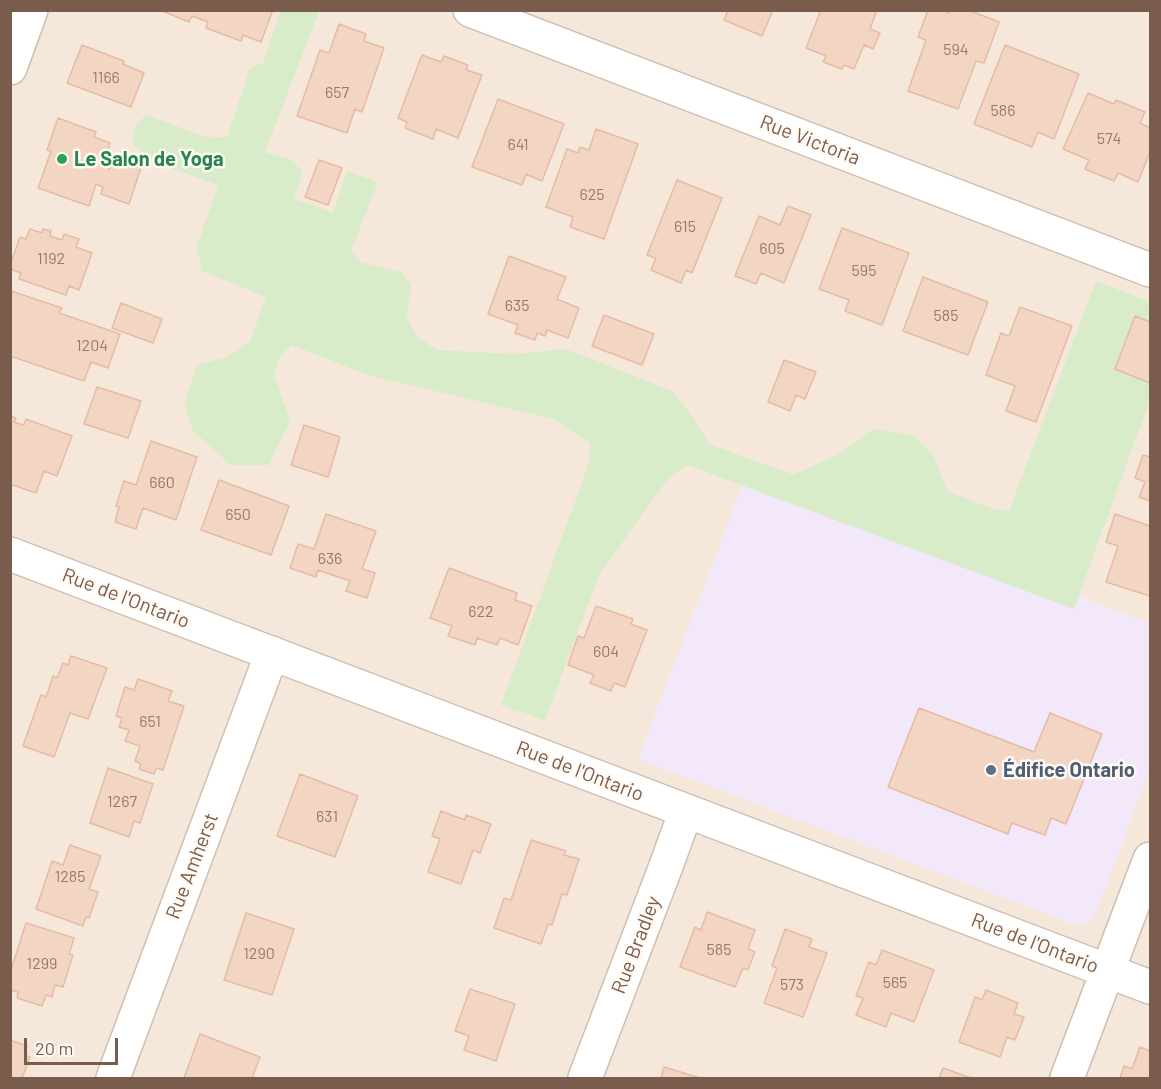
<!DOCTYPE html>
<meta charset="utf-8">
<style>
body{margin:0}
#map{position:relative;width:1161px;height:1089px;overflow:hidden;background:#fdf6ec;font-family:Barlow,sans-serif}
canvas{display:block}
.frame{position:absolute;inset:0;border:12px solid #7a5c4d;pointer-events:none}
.scale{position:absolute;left:24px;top:1038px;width:94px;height:27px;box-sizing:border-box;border:3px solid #7a5c4d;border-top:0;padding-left:8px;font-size:18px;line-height:21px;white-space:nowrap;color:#7a5c4d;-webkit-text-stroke:4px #fffaf3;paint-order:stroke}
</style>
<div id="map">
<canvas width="1161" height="1089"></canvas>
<div class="frame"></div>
<div class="scale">20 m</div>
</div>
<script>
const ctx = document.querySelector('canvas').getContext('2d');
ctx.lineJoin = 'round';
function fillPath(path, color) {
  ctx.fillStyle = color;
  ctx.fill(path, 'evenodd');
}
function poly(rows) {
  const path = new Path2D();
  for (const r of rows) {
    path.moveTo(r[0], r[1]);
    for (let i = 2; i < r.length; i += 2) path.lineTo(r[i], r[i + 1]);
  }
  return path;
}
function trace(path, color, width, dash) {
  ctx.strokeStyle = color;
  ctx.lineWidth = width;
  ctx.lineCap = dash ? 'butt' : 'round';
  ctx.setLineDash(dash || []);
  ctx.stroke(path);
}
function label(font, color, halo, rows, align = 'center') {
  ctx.font = font + ' Barlow,sans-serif';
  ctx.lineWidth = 5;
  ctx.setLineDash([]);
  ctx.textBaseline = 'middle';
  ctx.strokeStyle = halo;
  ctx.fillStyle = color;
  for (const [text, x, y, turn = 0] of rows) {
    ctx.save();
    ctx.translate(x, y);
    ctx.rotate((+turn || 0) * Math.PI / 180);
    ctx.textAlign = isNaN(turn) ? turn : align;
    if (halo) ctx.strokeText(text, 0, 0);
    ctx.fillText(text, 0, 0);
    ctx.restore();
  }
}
const residential = poly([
 [11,11,1150,11,1150,1078,11,1078]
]);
const education = poly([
 [748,471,1150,623,1150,769,1095,915,1088,923,1077,925,1068,922,638,759]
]);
const green = poly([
 [281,11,319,11,265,152,291,160,303,172,294,199,333,212,347,171,378,182,351,251,360,262,401,272,411,284,407,317,416,336,437,350,514,354,566,349,672,391,695,420,709,444,794,475,840,453,875,429,914,435,934,456,948,492,994,509,1009,511,1096,281,1150,302,1150,400,1074,609,687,465,669,477,599,575,545,720,501,705,588,466,591,444,553,419,371,376,291,345,280,357,274,376,290,420,269,465,231,465,193,431,184,403,197,365,226,357,250,342,266,297,202,271,197,247,218,185,158,163,133,145,135,126,146,115,209,138,227,137,250,68,263,63]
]);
const building = poly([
 [160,10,273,10,261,42,243,35,241,41,206,28,208,22,192,16,189,22,160,10],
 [728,10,773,10,762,36,724,20,728,10],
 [821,10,877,10,870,29,880,33,873,49,864,45,854,69,844,65,842,69,823,62,826,56,806,48,821,10],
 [928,10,942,10,949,13,950,10,968,10,999,22,984,63,976,61,958,109,908,91,926,40,918,37,928,10],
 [339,24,366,34,364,41,384,48,362,112,355,109,347,133,297,116,320,50,329,53,339,24],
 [82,45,124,61,123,64,144,73,131,107,67,83,82,45],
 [1005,45,1079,74,1054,139,1038,132,1032,147,974,124,1005,45],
 [422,55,441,62,444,56,468,65,466,70,482,75,458,138,436,129,433,139,405,128,407,122,398,118,422,55],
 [1088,93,1114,104,1116,100,1145,112,1140,123,1150,128,1150,152,1138,182,1118,173,1114,181,1085,169,1089,160,1063,149,1088,93],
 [498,99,564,124,542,181,526,174,522,185,472,167,498,99],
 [58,118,96,132,94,137,110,143,102,166,110,169,114,158,141,168,129,204,101,194,103,187,96,184,89,206,38,188,51,151,47,150,58,118],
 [596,129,638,144,604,239,570,227,573,217,546,207,567,149,578,153,580,147,589,150,596,129],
 [319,160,342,168,328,205,305,197,319,160],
 [677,180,722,198,692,273,686,270,681,283,651,270,656,258,647,255,677,180],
 [788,206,811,215,784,283,761,273,756,284,735,276,759,216,780,225,788,206],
 [842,228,909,253,882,325,845,311,849,300,819,289,842,228],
 [30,229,42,233,43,229,51,231,50,236,62,240,64,234,79,239,76,247,92,253,79,290,69,286,66,295,19,279,21,273,10,269,10,265,20,237,26,239,30,229],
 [509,256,566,277,557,299,579,308,568,338,547,330,545,336,537,333,535,340,515,333,518,325,488,314,509,256],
 [923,277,988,302,968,355,903,331,923,277],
 [11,291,62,308,59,313,120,334,108,368,91,362,84,381,10,356,11,291],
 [121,303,162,319,153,343,112,328,121,303],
 [1020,307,1072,326,1036,422,1006,411,1015,386,986,375,1001,333,1009,336,1020,307],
 [604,315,654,334,642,365,592,346,604,315],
 [1135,316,1150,322,1150,383,1115,369,1135,316],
 [784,360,816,372,805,399,796,395,790,411,768,402,784,360],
 [97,387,141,401,128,438,84,424,97,387],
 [10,416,16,418,14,422,24,425,26,419,72,436,57,476,44,471,36,493,10,484,10,416],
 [304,425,340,437,328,477,291,465,304,425],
 [151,441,197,457,176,520,143,508,136,529,115,522,119,507,116,506,124,481,136,485,151,441],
 [1143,455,1150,457,1150,501,1139,497,1145,482,1135,478,1143,455],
 [219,480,289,506,271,555,201,530,219,480],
 [326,514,376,531,362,569,375,573,367,598,346,591,350,581,318,570,316,577,290,568,298,544,314,549,326,514],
 [1115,514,1150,526,1150,596,1106,582,1118,546,1106,542,1115,514],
 [449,568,517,593,515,600,532,606,518,645,500,638,497,645,477,638,475,645,448,636,452,626,430,618,449,568],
 [596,606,633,619,631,624,647,630,625,687,614,683,611,691,590,683,594,675,568,665,578,636,584,638,596,606],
 [71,656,107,668,88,719,70,713,54,757,23,746,41,695,46,697,53,676,57,678,63,663,68,665,71,656],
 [138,679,172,691,168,701,184,706,163,770,156,768,154,774,139,769,141,764,135,761,140,746,125,741,129,730,119,727,122,718,116,716,125,687,134,690,138,679],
 [919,708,1034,752,1050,713,1102,734,1066,824,1051,818,1045,835,1012,823,1008,834,888,787,919,708],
 [108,768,153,784,140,823,134,821,129,837,90,823,108,768],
 [300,774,358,796,335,857,277,836,300,774],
 [441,811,465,820,466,815,491,824,480,853,473,850,461,884,428,872,440,839,432,836,441,811],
 [531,840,566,851,564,855,579,859,567,895,562,894,552,925,548,924,541,944,494,928,504,898,511,900,531,840],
 [70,845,101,856,89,889,98,892,89,918,86,917,83,926,36,909,52,861,63,865,70,845],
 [707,912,755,930,748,949,755,952,748,970,743,968,735,987,680,967,695,927,701,930,707,912],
 [246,913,294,929,272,995,224,980,246,913],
 [26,923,74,938,69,954,73,955,63,987,55,985,52,997,46,995,42,1006,17,998,18,992,10,990,10,973,26,923],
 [785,929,812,939,809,947,827,953,803,1017,764,1003,777,968,772,966,785,929],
 [882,950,934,970,914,1022,891,1013,886,1027,856,1015,863,998,856,996,869,962,876,965,882,950],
 [470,989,515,1004,496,1061,464,1050,469,1036,455,1031,470,989],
 [986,990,1018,1003,1014,1014,1024,1017,1015,1040,1007,1037,1000,1057,959,1042,975,997,982,1000,986,990],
 [200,1034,260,1057,252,1078,255,1078,184,1078,200,1034],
 [10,1040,27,1046,24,1055,30,1057,22,1078,10,1078,10,1040],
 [1140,1047,1150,1051,1150,1078,1120,1078,1124,1066,1132,1069,1140,1047],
 [664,1067,700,1078,661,1078,664,1067],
 [943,1068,971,1078,939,1078,943,1068]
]);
const minor = poly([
 [470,10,1150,270],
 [10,554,1150,987],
 [113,1078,272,653],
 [585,1078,666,866,686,811],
 [1067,1078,1150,859]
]);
const tertiary = poly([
 [10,68,31,10]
]);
const markers = [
 [62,159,6,"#2e9e5b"],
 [991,770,6,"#5c6f8a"]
];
const numberNames = [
 ["594",956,50],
 ["1166",106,78],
 ["657",337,93],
 ["586",1003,111],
 ["574",1109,139],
 ["641",518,145],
 ["625",592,195],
 ["615",685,227],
 ["605",772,249],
 ["1192",51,259],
 ["595",864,271],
 ["635",517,306],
 ["585",946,316],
 ["1204",92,346],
 ["660",162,483],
 ["650",238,515],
 ["636",330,559],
 ["622",481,612],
 ["604",606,652],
 ["651",150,722],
 ["1267",122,802],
 ["631",327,817],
 ["1285",70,877],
 ["585",719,950],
 ["1290",259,954],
 ["1299",42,964],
 ["565",895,983],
 ["573",792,985]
];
const streetNames = [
 ["Rue Victoria",810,140,21],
 ["Rue de l'Ontario",126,598,21],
 ["Rue de l'Ontario",580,771,21],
 ["Rue Amherst",192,866,-69],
 ["Rue de l'Ontario",1035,943,21],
 ["Rue Bradley",636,945,-69]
];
const leisureNames = [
 ["Le Salon de Yoga",74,159]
];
const serviceNames = [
 ["Édifice Ontario",1003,770]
];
fillPath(residential, '#f5e8da');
fillPath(education, '#f3e8fa');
fillPath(green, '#d8ecc9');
fillPath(building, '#f3d5c3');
trace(building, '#e6bba3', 1.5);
trace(minor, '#d1beb0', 36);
trace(tertiary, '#d1beb0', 36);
trace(minor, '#fff', 33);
trace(tertiary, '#fff', 33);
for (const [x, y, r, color] of markers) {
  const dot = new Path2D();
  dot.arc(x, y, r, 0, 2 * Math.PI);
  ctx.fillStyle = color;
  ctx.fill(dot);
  trace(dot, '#fffaf3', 2);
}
label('16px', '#987a6a', null, numberNames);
label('20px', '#7a5c4d', '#fffaf3', streetNames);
label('bold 20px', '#27864d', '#fffaf3', leisureNames, 'left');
label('bold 20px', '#4e5e75', '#fffaf3', serviceNames, 'left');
</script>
